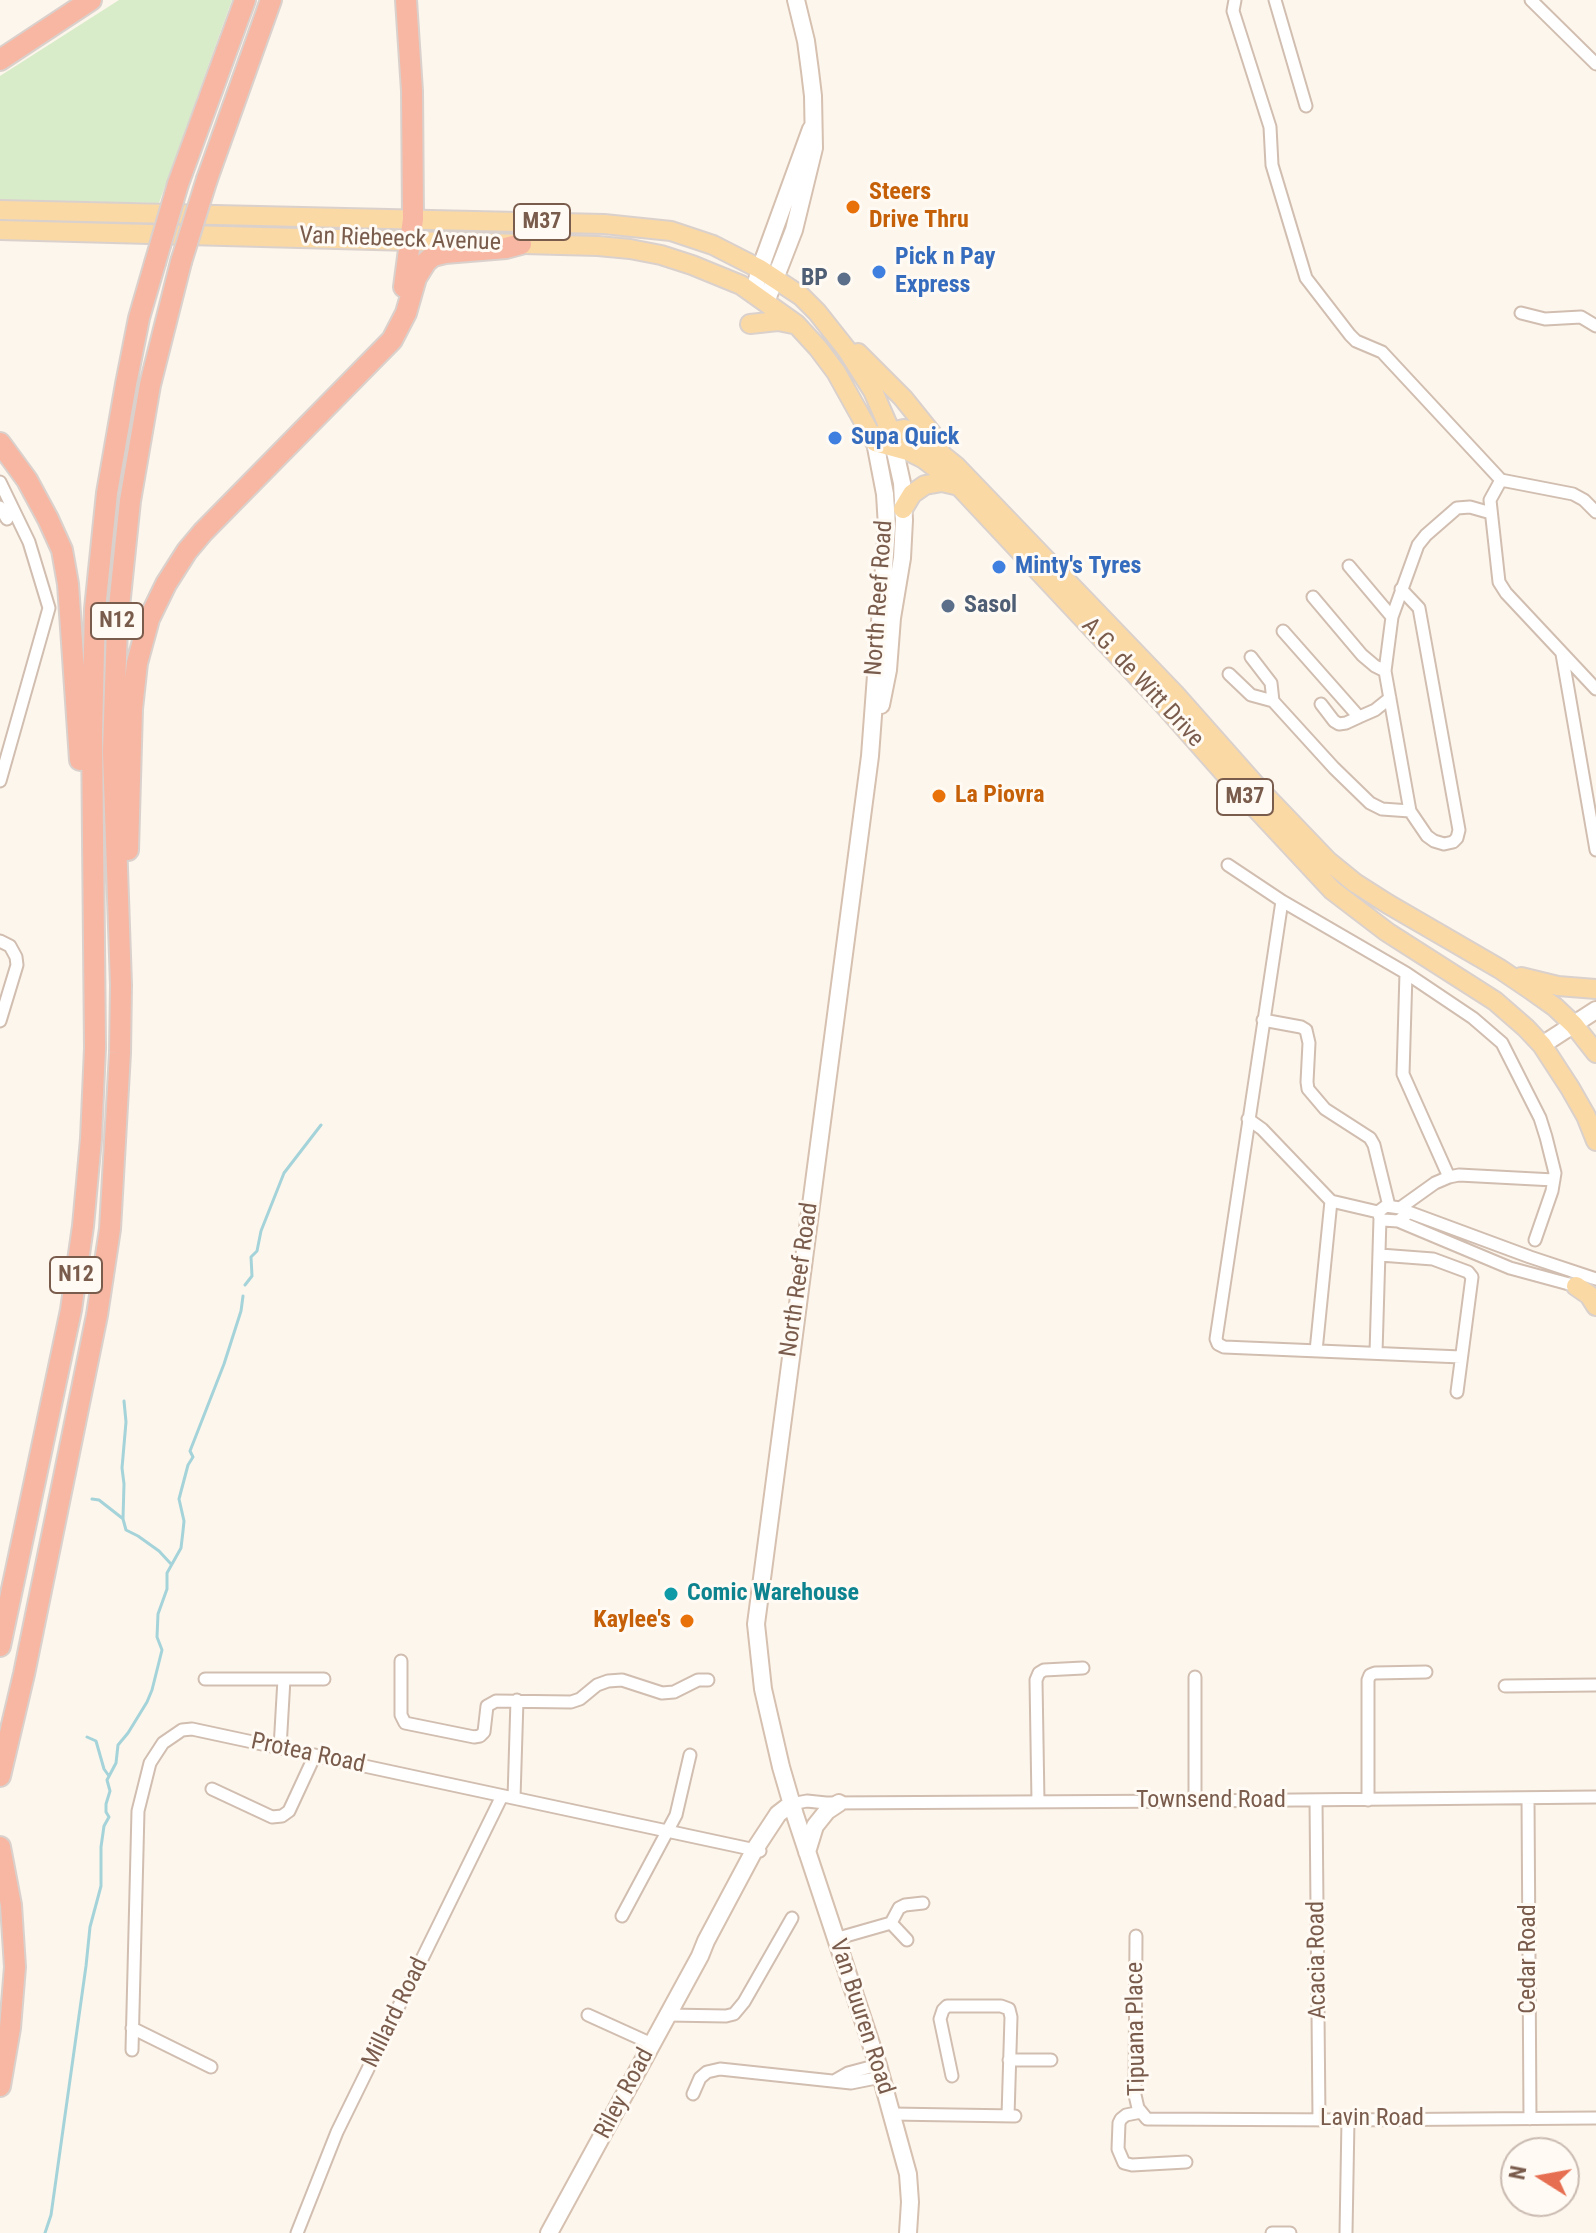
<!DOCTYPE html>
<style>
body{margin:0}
#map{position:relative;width:1596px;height:2233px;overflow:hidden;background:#fdf6ec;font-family:"Roboto Condensed",sans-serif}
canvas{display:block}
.north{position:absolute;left:1500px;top:2137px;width:80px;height:80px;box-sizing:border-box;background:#fffaf3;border:2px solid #cabbb1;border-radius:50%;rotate:281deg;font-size:22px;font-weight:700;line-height:32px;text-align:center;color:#7a5c4d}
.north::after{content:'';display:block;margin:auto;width:28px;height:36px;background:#e76f51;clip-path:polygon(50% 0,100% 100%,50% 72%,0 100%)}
</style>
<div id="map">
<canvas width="1596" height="2233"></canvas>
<div class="north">N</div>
</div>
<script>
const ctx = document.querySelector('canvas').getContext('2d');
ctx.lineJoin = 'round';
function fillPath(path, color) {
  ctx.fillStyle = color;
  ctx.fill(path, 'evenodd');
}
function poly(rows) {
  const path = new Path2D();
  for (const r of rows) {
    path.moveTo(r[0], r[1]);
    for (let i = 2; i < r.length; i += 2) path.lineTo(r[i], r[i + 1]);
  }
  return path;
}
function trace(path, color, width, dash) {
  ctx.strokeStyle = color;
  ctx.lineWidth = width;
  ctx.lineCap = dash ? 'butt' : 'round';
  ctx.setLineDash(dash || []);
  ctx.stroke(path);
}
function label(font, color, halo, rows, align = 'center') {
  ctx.font = font + ' "Roboto Condensed",sans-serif';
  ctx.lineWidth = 6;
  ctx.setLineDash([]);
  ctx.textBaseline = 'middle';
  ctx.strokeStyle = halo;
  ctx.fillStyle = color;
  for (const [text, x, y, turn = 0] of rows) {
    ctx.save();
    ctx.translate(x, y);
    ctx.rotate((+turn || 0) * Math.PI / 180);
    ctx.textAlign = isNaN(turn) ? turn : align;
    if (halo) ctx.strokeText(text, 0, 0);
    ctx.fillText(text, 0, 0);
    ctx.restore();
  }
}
const green = poly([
 [119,0,232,0,159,203,0,200,0,76]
]);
const stream = poly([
 [245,1285,252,1276,251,1257,257,1251,261,1231,284,1173,321,1125],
 [124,1401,126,1422,122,1468,124,1484,123,1519,126,1530,138,1536,159,1551,171,1564],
 [92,1499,99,1500,122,1518],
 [87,1737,96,1741,104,1769,109,1776],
 [45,2233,51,2215,86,1966,90,1927,101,1886,101,1847,104,1826,109,1817,106,1812,106,1804,110,1791,107,1780,116,1763,118,1745,128,1733,147,1702,152,1690,162,1650,157,1637,158,1614,167,1589,167,1573,181,1548,183,1531,184,1521,179,1499,188,1465,193,1457,190,1451,224,1364,241,1311,243,1296]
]);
const street = poly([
 [1235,0,1233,11,1270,127,1272,165,1306,278,1350,335,1356,341,1382,352,1501,480],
 [1275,0,1306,106],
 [1531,0,1596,64],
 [1521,313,1545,319,1581,317,1596,326],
 [1501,480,1490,500,1499,582,1506,593,1596,689],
 [1501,480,1573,494,1584,500,1596,512],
 [0,482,29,542,49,608,0,781],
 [0,507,7,519],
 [1349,566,1392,617],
 [1401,589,1419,608,1459,830,1457,838,1453,842,1444,844,1434,841,1427,836,1410,811],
 [1313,597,1362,655,1375,666,1385,671],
 [1283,631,1359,717,1375,710,1390,698],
 [1562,654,1596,850],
 [1251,657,1271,683,1273,701],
 [1229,674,1251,695,1273,701,1334,768,1370,803,1382,809,1410,811,1385,671,1392,617,1418,545,1426,535,1457,508,1470,507,1491,513],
 [1321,704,1334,721,1339,724,1346,723,1359,717],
 [1228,865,1282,901,1406,973,1473,1018,1502,1043,1540,1118,1546,1137,1555,1173,1552,1191,1535,1240],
 [1282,901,1216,1339,1218,1344,1224,1347,1461,1357],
 [0,941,10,946,16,957,17,965,0,1021],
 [1406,973,1403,1074,1449,1177],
 [1263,1020,1301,1027,1306,1030,1309,1043,1307,1082,1308,1089,1325,1109,1370,1138,1374,1145,1389,1206],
 [1248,1119,1262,1129,1331,1201,1316,1351],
 [1331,1201,1378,1212],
 [1400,1208,1435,1183,1449,1177,1459,1175,1554,1180],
 [1403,1210,1530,1257,1596,1279],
 [1398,1221,1405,1216,1403,1210,1400,1208,1386,1206,1378,1212,1380,1218,1383,1220,1398,1221,1510,1268,1580,1287],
 [1380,1255,1433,1259,1468,1272,1472,1277,1457,1392],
 [1376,1353,1380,1218],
 [401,1661,401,1715,405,1723,474,1737,480,1736,484,1732,487,1706,496,1701,571,1702,580,1699,597,1685,608,1681,622,1680,662,1693,674,1692,698,1680,708,1680],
 [1195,1677,1195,1801],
 [205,1679,284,1679,280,1748],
 [284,1679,324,1679],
 [1505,1686,1596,1685],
 [212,1789,272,1817,282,1816,289,1811,315,1755],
 [514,1798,517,1700],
 [1528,1798,1530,2119],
 [1316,1800,1319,2119],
 [1368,1800,1368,1680,1370,1675,1375,1673,1426,1672],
 [1038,1802,1036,1680,1039,1673,1044,1670,1083,1668],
 [791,1804,807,1801,826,1803,1195,1801,1596,1797],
 [622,1916,676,1815,690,1755],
 [891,1923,899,1908,905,1905,923,1903],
 [891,1923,907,1940],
 [1136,1936,1135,2095,1138,2108,1147,2119,1348,2120,1596,2118],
 [835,1939,891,1923],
 [588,2015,652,2044],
 [668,2015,726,2016,734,2014,744,2002,792,1918],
 [132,2028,211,2067],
 [132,2050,138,1811,150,1763,163,1743,182,1730,192,1729,760,1851],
 [1009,2060,1051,2060],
 [952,2076,940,2019,943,2010,947,2006,1001,2006,1009,2009,1011,2017,1008,2116],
 [834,2081,848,2073,878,2065],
 [693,2094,700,2078,707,2072,720,2069,851,2083,881,2077],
 [1141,2112,1126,2115,1121,2119,1119,2123,1118,2149,1124,2163,1132,2165,1186,2162],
 [892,2114,1015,2116],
 [297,2233,337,2132,502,1796],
 [1272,2233,1290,2233],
 [1346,2233,1348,2120]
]);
const secondary = poly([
 [753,294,760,269,811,129],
 [766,302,794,230,814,148,813,96,810,71,806,41,796,0],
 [875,442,885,494,887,527,870,756,756,1624,763,1689,781,1767,795,1815,878,2065,908,2174,910,2202,908,2233],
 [881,705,888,670,892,618,902,558,904,520,902,483,894,447],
 [1542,1045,1596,1010],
 [807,1852,815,1826,827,1811,839,1803],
 [549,2233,700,1956,706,1941,755,1849,778,1814,791,1804]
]);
const primary = poly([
 [0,210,604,224,671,231,713,245,760,269,801,296,817,312,847,350,873,391,890,430,894,447],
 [0,230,598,246,630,249,661,255,692,265,741,285,796,324,818,348,836,372,875,442,908,451,924,459,958,485,1164,705,1249,801,1332,890,1387,932,1495,1001,1526,1028,1542,1045,1570,1088,1586,1116,1596,1141],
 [750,324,778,321,793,324],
 [858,353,903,398,940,444],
 [882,434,904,429,912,431,956,466,1175,694,1260,790,1328,861,1355,883,1388,904,1500,969,1531,990,1555,1007,1574,1025,1596,1053],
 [903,509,912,494,925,485,942,482,955,485],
 [1521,977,1558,986,1596,989],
 [1576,1286,1589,1295,1596,1306]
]);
const highway = poly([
 [0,60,91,0],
 [207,179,271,0],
 [178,184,245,0],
 [404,287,413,219,412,91,406,0],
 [0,443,27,480,48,519,62,550,68,584,80,760],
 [128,850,132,709,137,663,149,619,166,584,187,551,203,532,392,340,406,313,416,278,426,262,433,256,445,253,506,248,521,244],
 [0,1646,71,1310,83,1226,91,1139,95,1048,92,733,95,609,107,493,126,384,139,318,155,263],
 [0,1776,24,1674,97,1315,110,1229,120,1053,121,985,113,752,117,626,130,501,150,385,181,262],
 [0,1847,11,1905,15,1967,10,2028,0,2086]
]);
const highwayBridge = poly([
 [181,262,207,179],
 [155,263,178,184]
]);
const markers = [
 [853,207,8,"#e8710a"],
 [879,272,8,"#3f7fe0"],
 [844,279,8,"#5c6f8a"],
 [835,438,8,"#3f7fe0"],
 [999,567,8,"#3f7fe0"],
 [948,606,8,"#5c6f8a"],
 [939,796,8,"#e8710a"],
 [671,1594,8,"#0f9aa8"],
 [687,1621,8,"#e8710a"]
];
const shields = [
 [542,222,56],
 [117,621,52],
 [1245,797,56],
 [76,1275,52]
];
const shieldNames = [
 ["M37",542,222],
 ["N12",117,621],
 ["M37",1245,797],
 ["N12",76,1275]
];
const foodNames = [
 ["Steers",869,193],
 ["Drive Thru",869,221],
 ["La Piovra",955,796],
 ["Kaylee's",671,1621,"right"]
];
const streetNames = [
 ["Van Riebeeck Avenue",400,240,2],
 ["North Reef Road",880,598,-86],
 ["A.G. de Witt Drive",1142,683,47],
 ["North Reef Road",800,1280,-82],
 ["Protea Road",308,1754,12],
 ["Townsend Road",1211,1801],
 ["Cedar Road",1529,1959,-90],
 ["Acacia Road",1318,1960,-91],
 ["Millard Road",396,2013,-64],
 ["Van Buuren Road",861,2017,72],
 ["Tipuana Place",1137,2029,-91],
 ["Riley Road",625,2094,-62],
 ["Lavin Road",1372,2119]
];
const shopNames = [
 ["Pick n Pay",895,258],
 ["Express",895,286],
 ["Supa Quick",851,438],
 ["Minty's Tyres",1015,567]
];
const serviceNames = [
 ["BP",828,279],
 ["Sasol",964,606,"left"]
];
const cultureNames = [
 ["Comic Warehouse",687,1594]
];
fillPath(green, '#d8ecc9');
trace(stream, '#a5d3da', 3);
trace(street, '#d1beb0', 15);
trace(secondary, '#d6c0b0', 20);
trace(primary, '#dad1cd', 22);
trace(highway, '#dad1cd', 24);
trace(street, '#fff', 11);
trace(secondary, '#fff', 16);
trace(primary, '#fbd9a5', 18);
trace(highway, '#f7b7a3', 20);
trace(highwayBridge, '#dad1cd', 24, []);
trace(highwayBridge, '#f7b7a3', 20);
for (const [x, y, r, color] of markers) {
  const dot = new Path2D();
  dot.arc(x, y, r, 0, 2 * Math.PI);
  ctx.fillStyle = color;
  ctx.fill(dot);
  trace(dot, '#fffaf3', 3);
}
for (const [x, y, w] of shields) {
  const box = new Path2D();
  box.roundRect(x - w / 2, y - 18, w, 36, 6);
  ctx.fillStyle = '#fffaf3';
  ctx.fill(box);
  trace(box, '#7a5c4d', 2);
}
label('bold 22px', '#7a5c4d', null, shieldNames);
label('bold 24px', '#c56008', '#fffaf3', foodNames, 'left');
label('24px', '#7a5c4d', '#fffaf3', streetNames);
label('bold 24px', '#366cbe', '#fffaf3', shopNames, 'left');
label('bold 24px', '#4e5e75', '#fffaf3', serviceNames, 'right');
label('bold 24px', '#0d838f', '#fffaf3', cultureNames, 'left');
</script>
